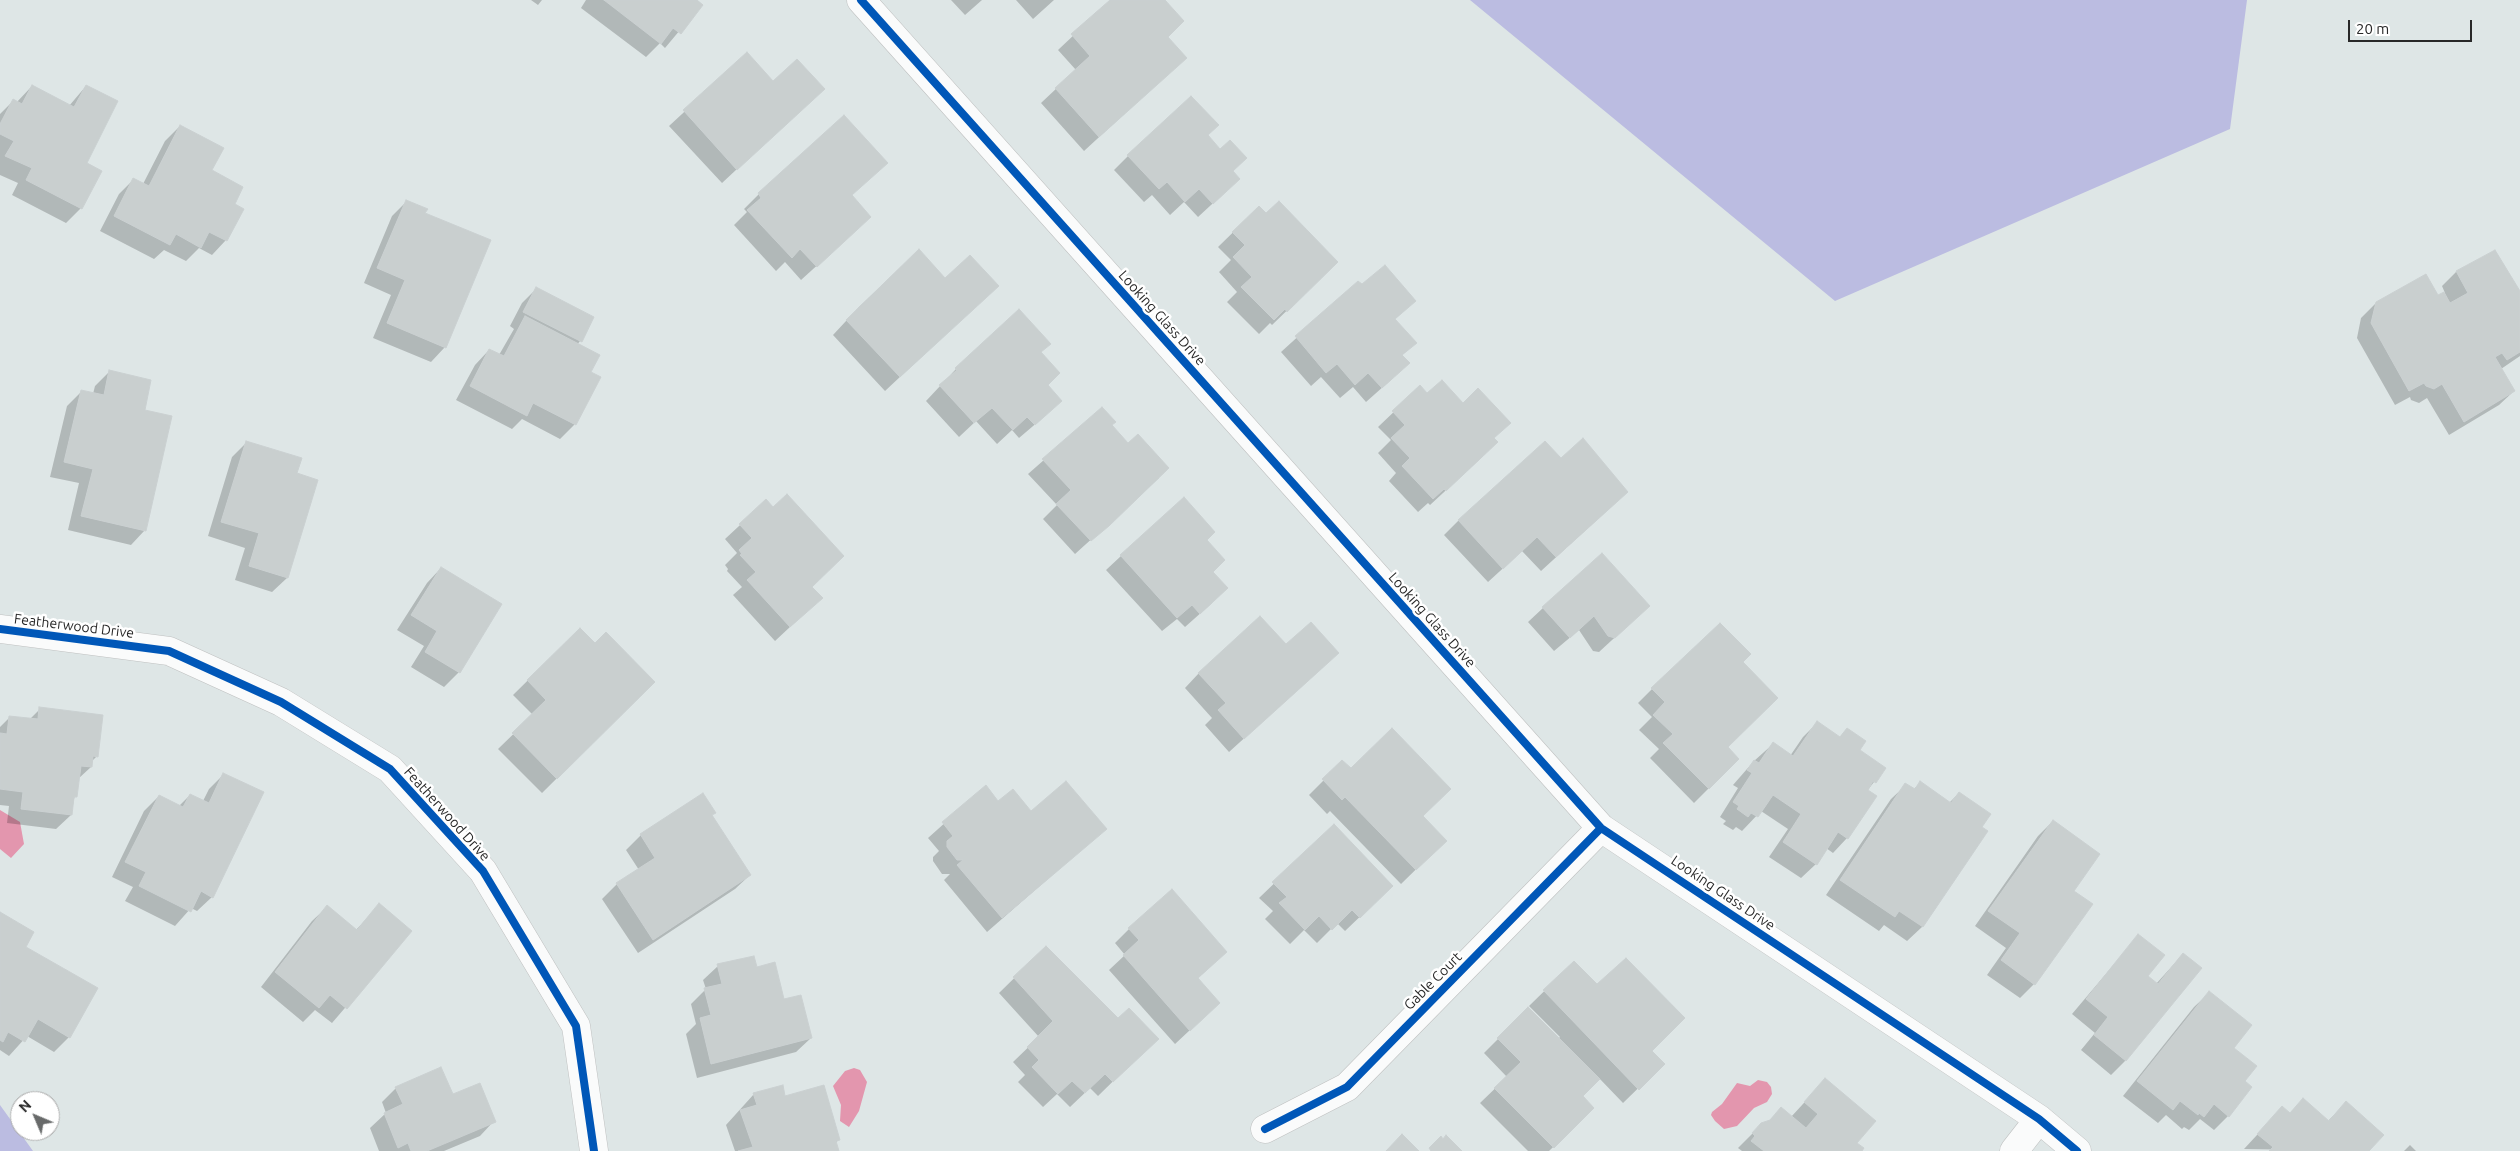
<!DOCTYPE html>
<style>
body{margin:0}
#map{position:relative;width:2520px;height:1151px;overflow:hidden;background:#dee6e6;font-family:Ubuntu,sans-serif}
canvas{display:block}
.north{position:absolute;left:10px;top:1091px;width:50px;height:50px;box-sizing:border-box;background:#fff;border:1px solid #a9a9a9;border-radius:50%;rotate:315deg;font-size:14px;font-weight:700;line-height:20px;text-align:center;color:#282828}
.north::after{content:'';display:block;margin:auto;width:18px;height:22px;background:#686a6a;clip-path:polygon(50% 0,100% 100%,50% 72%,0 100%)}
.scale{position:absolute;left:2348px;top:20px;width:124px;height:22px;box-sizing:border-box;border:2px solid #282828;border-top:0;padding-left:6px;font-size:15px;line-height:18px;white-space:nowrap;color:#282828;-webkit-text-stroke:4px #fff;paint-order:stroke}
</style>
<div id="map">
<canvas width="2520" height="1151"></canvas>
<div class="north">N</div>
<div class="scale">20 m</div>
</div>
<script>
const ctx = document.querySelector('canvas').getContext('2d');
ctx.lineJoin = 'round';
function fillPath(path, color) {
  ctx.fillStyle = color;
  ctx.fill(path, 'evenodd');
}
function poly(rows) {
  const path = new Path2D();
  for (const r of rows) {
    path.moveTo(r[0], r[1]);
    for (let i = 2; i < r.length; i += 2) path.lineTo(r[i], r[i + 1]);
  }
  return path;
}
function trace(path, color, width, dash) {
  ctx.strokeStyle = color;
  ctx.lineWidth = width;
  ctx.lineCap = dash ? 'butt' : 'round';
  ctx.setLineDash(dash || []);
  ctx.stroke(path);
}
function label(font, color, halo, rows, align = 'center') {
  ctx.font = font + ' Ubuntu,sans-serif';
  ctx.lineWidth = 5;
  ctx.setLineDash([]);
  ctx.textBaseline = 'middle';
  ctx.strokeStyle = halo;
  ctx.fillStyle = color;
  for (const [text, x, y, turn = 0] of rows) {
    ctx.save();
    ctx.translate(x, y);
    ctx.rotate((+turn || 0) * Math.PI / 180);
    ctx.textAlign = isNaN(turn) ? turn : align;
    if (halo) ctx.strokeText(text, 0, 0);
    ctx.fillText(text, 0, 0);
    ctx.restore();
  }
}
const green = poly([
 [1470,0,2247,0,2230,129,1835,301],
 [0,1105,33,1151,0,1151]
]);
const water = poly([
 [0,810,20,822,24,844,11,858,0,849],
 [854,1068,860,1070,867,1082,859,1111,849,1127,840,1121,841,1105,833,1086,845,1071],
 [1758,1080,1767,1082,1771,1087,1772,1094,1767,1102,1754,1108,1737,1126,1724,1129,1715,1121,1711,1115,1712,1112,1722,1104,1737,1083,1750,1086]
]);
const shadow = poly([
 [531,0,542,0,538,5],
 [586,0,695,0,701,5,665,48,660,43,646,57,581,8],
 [951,0,982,0,965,15],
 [1016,0,1054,0,1033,19],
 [1111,0,1164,0,1167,37,1185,58,1084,151,1041,103,1076,70,1058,50],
 [747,54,773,82,823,89,722,183,669,126],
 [32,86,69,106,86,86,85,164,100,172,81,208,66,223,12,195,18,183,0,175,0,114,13,101,16,103],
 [844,116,855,231,801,280,785,262,776,271,734,225,747,212,744,209,759,194],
 [180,126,233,204,226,240,212,255,199,248,186,261,164,250,154,259,100,231,119,194,134,179,143,184,165,141],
 [1206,136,1232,172,1224,193,1198,217,1184,202,1170,215,1152,195,1144,202,1114,170,1128,156],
 [406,202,423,213,445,347,431,362,373,338,391,295,364,283,392,216],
 [1259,207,1266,215,1337,262,1272,325,1270,323,1259,334,1227,302,1237,292,1219,272,1231,260,1218,247],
 [918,251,945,279,982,300,885,391,833,335,859,307],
 [2495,251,2520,293,2520,356,2501,369,2514,391,2499,405,2449,435,2427,398,2419,403,2411,400,2410,397,2395,405,2357,338,2361,318,2376,303,2437,297,2445,293,2442,286,2456,272],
 [1358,282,1362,286,1414,301,1394,320,1415,343,1401,356,1393,378,1366,402,1353,387,1340,398,1321,377,1311,386,1281,352],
 [536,289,580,341,577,345,589,373,599,378,574,425,560,439,522,419,512,429,456,400,475,365,489,350,499,355,514,329,510,326,522,303],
 [1040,353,1046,385,1046,415,1019,438,1012,430,997,444,976,421,959,437,926,401,956,369],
 [110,371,143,411,145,530,131,545,68,530,79,483,50,477,67,406,82,391,93,394,95,386],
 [1420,387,1427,395,1493,439,1482,457,1430,505,1428,503,1418,512,1389,481,1396,473,1378,453,1391,440,1378,427],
 [1102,409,1111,425,1159,478,1075,554,1043,519,1057,505,1028,474],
 [247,442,296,474,317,481,287,578,272,592,235,580,245,548,208,536,232,457],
 [1561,460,1612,506,1541,571,1522,551,1488,582,1444,535,1459,520],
 [766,501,811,587,821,598,775,641,733,595,742,587,727,571,728,569,725,565,737,553,725,539],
 [1206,540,1212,572,1212,603,1185,627,1177,619,1162,631,1106,570,1121,556],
 [441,568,459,672,444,687,411,667,424,646,397,630,427,583],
 [1649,606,1599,652,1593,651,1579,630,1554,651,1528,622,1543,608],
 [580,629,595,644,654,682,542,793,498,749,533,715,513,695],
 [1286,646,1323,667,1229,752,1205,725,1212,718,1185,688,1199,673],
 [1741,662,1726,747,1738,759,1694,803,1650,758,1659,749,1639,730,1652,717,1638,703,1652,689],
 [40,709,97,756,92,761,91,767,78,779,71,815,56,829,7,823,9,806,0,805,0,727,10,717,29,720],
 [1817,723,1839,738,1847,729,1858,750,1884,769,1867,791,1847,838,1833,853,1826,848,1816,864,1801,878,1769,857,1788,829,1761,811,1742,831,1736,827,1733,830,1723,824,1726,821,1720,817,1738,788,1733,785,1754,761,1773,744,1790,756,1803,737],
 [1342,762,1351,770,1422,816,1445,841,1401,884,1330,811,1327,814,1309,795],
 [224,774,212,897,197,911,191,908,175,926,125,901,133,887,112,877,144,811,159,796,179,806,190,795,203,801,209,789],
 [1920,783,1949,803,1959,793,1980,828,1986,832,1922,927,1907,941,1884,925,1879,931,1826,895,1891,799,1906,785,1913,790],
 [985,787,998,802,1031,812,1105,829,987,932,944,880,950,874,942,874,933,861,933,857,939,851,928,838],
 [703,794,711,815,750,875,735,889,638,953,602,899,617,884,639,870,626,850,641,835],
 [2053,821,2072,891,2034,984,2020,998,1987,975,2006,948,1975,926,2038,836],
 [1334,826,1392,886,1345,931,1337,923,1317,943,1304,930,1290,944,1265,919,1273,911,1259,898],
 [379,905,411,931,332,1023,315,1010,303,1022,261,987,312,921,327,907,356,930],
 [0,914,24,947,69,1037,54,1052,27,1036,9,1056,0,1050],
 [1129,929,1226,952,1197,979,1219,1003,1175,1044,1109,970,1125,955,1115,943],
 [2138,936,2146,976,2156,984,2183,954,2125,1061,2111,1075,2081,1050,2095,1033,2072,1014],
 [1046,947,1142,1053,1098,1096,1090,1088,1070,1107,1057,1094,1043,1107,1018,1082,1025,1075,1013,1062,1039,1037,999,993],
 [1574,962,1663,1064,1623,1103,1599,1078,1581,1096,1593,1108,1549,1151,1528,1151,1480,1103,1507,1077,1484,1053,1528,1009,1558,1039,1560,1037,1529,1006],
 [718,966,756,968,811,1038,796,1052,697,1078,686,1034,696,1024,691,1004,706,989,703,980],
 [2209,993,2232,1048,2243,1082,2228,1116,2214,1130,2200,1119,2189,1130,2184,1127,2182,1129,2166,1115,2158,1123,2123,1096,2194,1007],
 [1825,1080,1860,1151,1742,1151,1738,1148,1762,1124,1768,1122,1781,1109,1791,1117],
 [396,1088,452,1096,494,1121,480,1136,444,1151,379,1151,370,1128,386,1113,382,1102],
 [754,1094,784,1098,839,1140,835,1143,837,1151,735,1151,726,1125],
 [2303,1100,2328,1121,2346,1103,2368,1151,2244,1149,2282,1108,2289,1114],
 [2410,1145,2416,1151,2404,1151]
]);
const building = poly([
 [604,0,697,0,703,5,681,34,673,28,661,44,604,0],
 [1110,0,1165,0,1184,21,1168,37,1187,58,1099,137,1055,88,1090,56,1071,34,1110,0],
 [747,52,773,81,797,59,825,89,737,170,683,110,747,52],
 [32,85,74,107,86,85,118,101,87,163,102,171,82,209,26,180,32,168,5,156,14,141,0,134,0,124,13,99,22,104,32,85],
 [1191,96,1219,125,1208,135,1220,149,1230,140,1247,158,1233,171,1240,179,1213,204,1199,189,1185,202,1167,182,1159,189,1127,155,1191,96],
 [844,115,888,163,852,195,871,217,817,267,800,249,792,258,747,210,761,198,758,193,844,115],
 [180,125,224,148,212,170,243,187,235,204,244,209,227,241,209,232,201,248,176,234,170,245,114,216,133,178,149,186,180,125],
 [406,200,428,209,425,213,491,240,446,348,387,323,405,280,377,268,406,200],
 [1279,201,1338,262,1287,312,1285,309,1274,320,1241,287,1252,277,1233,257,1245,245,1232,232,1259,206,1266,213,1279,201],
 [919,249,945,278,970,255,999,286,900,377,846,320,919,249],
 [2495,250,2520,291,2520,352,2507,360,2502,353,2495,357,2515,391,2464,422,2442,384,2434,389,2426,386,2424,383,2409,391,2371,323,2376,302,2426,274,2438,295,2444,292,2450,303,2468,293,2456,271,2495,250],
 [1385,265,1416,301,1395,319,1417,343,1402,355,1410,363,1382,388,1368,373,1355,385,1337,364,1326,373,1295,336,1358,281,1362,284,1385,265],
 [536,287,594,317,582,342,523,312,536,287],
 [1019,309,1051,344,1041,352,1060,373,1048,385,1062,401,1035,425,1027,417,1013,430,992,408,974,423,939,385,957,370,955,368,1019,309],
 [525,316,600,355,591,372,601,377,576,425,533,403,527,416,470,386,489,349,504,356,525,316],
 [109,370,151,380,145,410,172,416,146,531,81,516,93,469,64,462,81,390,104,395,109,370],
 [1442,380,1463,403,1478,388,1511,423,1494,438,1498,442,1446,491,1444,489,1433,499,1402,466,1410,458,1391,438,1405,425,1392,411,1420,385,1427,393,1442,380],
 [1102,407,1116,422,1112,425,1128,443,1138,434,1169,468,1109,526,1091,541,1056,504,1071,490,1042,459,1102,407],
 [1583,438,1628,492,1556,557,1537,537,1503,569,1458,520,1545,441,1561,458,1583,438],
 [246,441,302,458,297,473,318,480,288,578,249,566,259,533,221,522,246,441],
 [787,494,844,556,812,587,823,598,790,627,747,580,756,572,740,555,742,554,739,550,752,538,739,524,766,499,773,507,787,494],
 [1184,497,1215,532,1207,540,1225,560,1213,572,1228,588,1200,614,1192,605,1177,618,1120,555,1184,497],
 [1602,553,1650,606,1615,638,1608,636,1594,616,1570,638,1542,607,1602,553],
 [441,567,502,604,460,673,425,652,437,631,411,615,441,567],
 [1260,616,1286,644,1311,622,1339,653,1244,739,1218,710,1226,703,1198,673,1260,616],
 [1720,623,1751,654,1743,662,1778,698,1728,747,1739,759,1709,789,1663,743,1673,734,1653,715,1665,702,1651,688,1720,623],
 [580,628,595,643,606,632,655,682,557,779,512,733,546,700,527,680,580,628],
 [39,707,103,715,98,757,93,756,92,767,81,766,77,797,74,797,72,815,21,809,23,792,0,789,0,733,7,734,9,716,38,719,39,707],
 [1817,721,1840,737,1847,728,1866,741,1860,750,1886,768,1876,783,1873,781,1868,790,1877,796,1848,839,1838,832,1817,865,1783,842,1801,814,1773,795,1758,817,1751,813,1748,817,1737,809,1739,806,1733,802,1752,773,1747,770,1754,760,1759,763,1773,742,1793,756,1817,721],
 [1392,728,1451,789,1423,816,1447,841,1416,870,1345,797,1342,800,1322,779,1342,760,1351,768,1392,728],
 [223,773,264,792,213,898,201,891,191,912,139,886,146,872,125,862,159,795,183,807,190,794,209,803,223,773],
 [1066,781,1107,829,1002,918,957,865,963,860,957,860,947,847,947,841,953,836,942,822,986,785,998,801,1013,789,1031,811,1066,781],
 [1920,781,1951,803,1959,792,1991,814,1982,827,1988,831,1923,927,1899,911,1895,917,1840,880,1905,783,1915,789,1920,781],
 [703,793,716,813,712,815,751,875,653,940,616,883,655,858,640,834,703,793],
 [2053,820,2100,854,2074,891,2093,904,2035,985,2001,960,2020,933,1988,911,2053,820],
 [1334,824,1393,886,1360,918,1352,910,1332,930,1319,916,1305,930,1279,903,1287,897,1272,882,1334,824],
 [1172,889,1227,952,1198,978,1220,1003,1190,1031,1123,955,1139,940,1128,928,1172,889],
 [379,903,412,931,347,1009,330,995,319,1008,275,972,327,905,357,930,379,903],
 [0,912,34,932,26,947,98,988,70,1038,38,1019,25,1042,8,1032,3,1042,0,1040,0,912],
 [2138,934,2165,955,2148,976,2158,984,2183,953,2202,968,2126,1061,2094,1035,2108,1017,2086,999,2138,934],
 [1046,946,1118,1018,1129,1008,1159,1039,1113,1082,1105,1074,1085,1093,1072,1081,1058,1094,1032,1067,1039,1060,1027,1047,1053,1021,1013,977,1046,946],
 [754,956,757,967,775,962,784,999,801,995,812,1038,711,1064,700,1018,711,1015,704,988,722,984,717,964,754,956],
 [1626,958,1685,1018,1652,1051,1665,1064,1639,1090,1543,990,1574,961,1597,984,1626,958],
 [2209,991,2252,1025,2234,1048,2257,1066,2245,1081,2252,1087,2229,1117,2214,1104,2204,1117,2199,1113,2198,1115,2180,1101,2173,1110,2137,1081,2209,991],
 [1528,1007,1600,1079,1583,1096,1594,1108,1554,1148,1494,1088,1521,1062,1497,1038,1528,1007],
 [441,1067,453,1094,480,1083,496,1122,427,1151,411,1151,408,1143,398,1148,384,1113,403,1104,395,1087,441,1067],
 [1825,1078,1876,1121,1857,1143,1864,1148,1862,1151,1764,1151,1751,1141,1755,1136,1752,1133,1761,1123,1770,1120,1781,1107,1806,1128,1818,1114,1804,1102,1825,1078],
 [783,1085,785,1096,824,1085,840,1140,836,1141,839,1151,738,1151,753,1147,740,1110,757,1105,753,1093,783,1085],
 [2303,1098,2329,1121,2346,1101,2384,1135,2369,1151,2269,1151,2273,1147,2257,1134,2282,1106,2290,1113,2303,1098],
 [1402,1134,1419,1151,1386,1151,1402,1134],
 [1446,1135,1462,1151,1431,1151,1429,1148,1441,1136,1443,1139,1446,1135]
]);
const minor = poly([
 [861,0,1601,828,2039,1119,2077,1151],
 [0,629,169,651,281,702,390,769,483,871,576,1026,594,1151],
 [1265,1129,1347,1087,1601,828],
 [2014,1151,2039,1119]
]);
const cycleway = poly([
 [861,0,1601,828,2039,1119,2077,1151],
 [0,629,169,651,281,702,390,769,483,871,576,1026,594,1151],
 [1265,1129,1347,1087,1601,828]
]);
const streetNames = [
 ["Looking Glass Drive",1162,318,48],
 ["Looking Glass Drive",1432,620,48],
 ["Featherwood Drive",74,626,7],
 ["Featherwood Drive",447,814,48],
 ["Looking Glass Drive",1723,893,34],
 ["Gable Court",1433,981,-45]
];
fillPath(green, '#bbbce1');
fillPath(water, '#e396ae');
fillPath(shadow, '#0003');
fillPath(building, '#c9cfcf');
trace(building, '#cad0d1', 1);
trace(minor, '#bfc0c0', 29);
trace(minor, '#fafbfb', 28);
trace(cycleway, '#0057b8', 8);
label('14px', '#282828', '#fff', streetNames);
</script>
